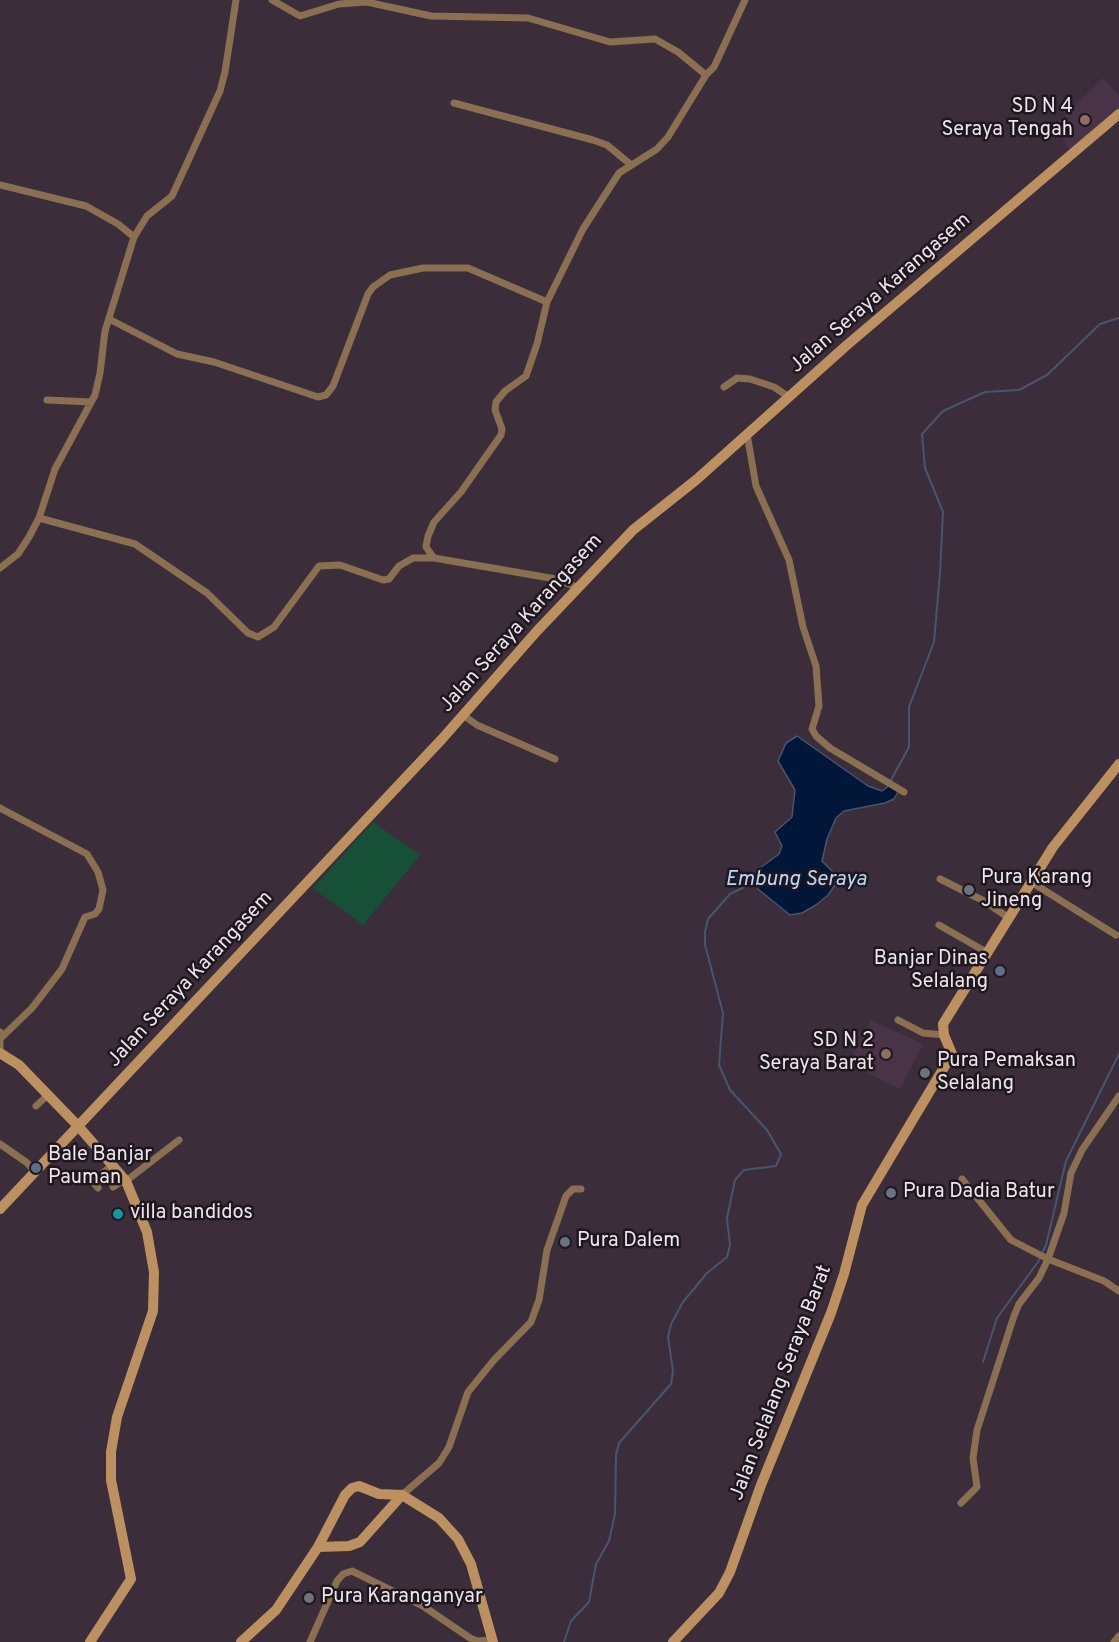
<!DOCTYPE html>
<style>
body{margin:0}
canvas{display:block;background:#3b2d3a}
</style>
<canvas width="1119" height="1642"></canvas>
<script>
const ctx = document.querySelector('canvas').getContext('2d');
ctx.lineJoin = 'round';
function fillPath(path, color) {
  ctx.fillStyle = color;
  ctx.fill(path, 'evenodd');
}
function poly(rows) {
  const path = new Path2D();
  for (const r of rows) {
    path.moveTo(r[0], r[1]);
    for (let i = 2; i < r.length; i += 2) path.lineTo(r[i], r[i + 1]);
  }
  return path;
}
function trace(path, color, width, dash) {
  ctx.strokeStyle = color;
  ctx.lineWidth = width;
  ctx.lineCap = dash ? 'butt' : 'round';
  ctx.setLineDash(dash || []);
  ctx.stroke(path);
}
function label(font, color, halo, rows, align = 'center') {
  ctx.font = font + ' Overpass,sans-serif';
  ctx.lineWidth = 5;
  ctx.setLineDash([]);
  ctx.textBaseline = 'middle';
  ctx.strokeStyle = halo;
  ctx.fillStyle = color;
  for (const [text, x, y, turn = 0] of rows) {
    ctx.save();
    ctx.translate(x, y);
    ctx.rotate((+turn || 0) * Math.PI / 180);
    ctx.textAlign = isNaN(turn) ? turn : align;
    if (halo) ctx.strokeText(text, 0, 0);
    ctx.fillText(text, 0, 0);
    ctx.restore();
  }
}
const built = poly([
 [1103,78,1119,95,1119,113,1073,153,1053,127],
 [871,1020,923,1044,900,1089,849,1064]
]);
const green = poly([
 [373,822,420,855,363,925,313,888]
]);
const water = poly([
 [797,736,868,786,882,791,890,785,899,790,894,799,885,803,844,811,836,818,827,839,822,861,833,872,835,885,828,895,816,905,802,913,790,915,758,889,756,871,779,854,782,846,775,832,792,817,795,790,778,761,786,743,797,736]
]);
const stream = poly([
 [890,782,909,747,909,707,934,642,940,573,943,512,925,468,922,434,943,411,985,392,1019,390,1047,375,1100,324,1119,318],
 [983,1362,997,1318,1038,1262,1046,1245,1066,1161,1119,1054],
 [564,1642,571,1621,589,1602,596,1564,609,1541,615,1514,616,1455,619,1443,671,1384,673,1371,668,1337,671,1324,683,1302,707,1273,727,1257,730,1245,727,1218,735,1180,744,1170,776,1166,781,1154,767,1130,730,1090,719,1065,723,1013,705,945,705,932,708,919,730,894,757,881]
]);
const street = poly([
 [272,0,300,16,339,4,367,2,431,16,528,18,610,42,655,39,678,52,706,75],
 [454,103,593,140,607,145,630,164],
 [0,185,86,206,118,224,134,237],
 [109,319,177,354,214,362,318,397,326,395,333,386,368,294,373,287,390,275,423,268,468,268,547,302],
 [724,387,737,378,750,379,774,387,789,397],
 [47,400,91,402],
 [747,434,756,486,789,560,803,627,816,666,819,706,812,729,816,736,830,748,904,792],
 [39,518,135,544,207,593,248,633,258,637,274,627,319,566,340,565,383,580,389,579,399,566,413,558,434,558],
 [0,568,18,554,29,537,39,518,55,469,95,395,100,373,105,331,134,237,147,216,172,196,220,91,225,72,236,0],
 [579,588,556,579,434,558,426,547,428,536,434,522,461,492,501,435,502,429,495,410,496,402,505,391,526,376,537,344,547,302,583,229,619,173,657,149,668,137,706,75,714,67,745,0],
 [463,715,477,725,555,759],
 [0,808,87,854,98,872,103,890,99,909,95,914,85,917,62,969,32,1008,2,1037],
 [940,879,984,901,1009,918],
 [1031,882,1116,935],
 [939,925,988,953],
 [898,1020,923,1033,944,1035],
 [0,1032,0,1053],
 [36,1106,48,1095],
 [0,1144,26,1162,35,1171],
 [962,1179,1011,1240,1048,1259,1104,1281,1119,1291],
 [126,1181,179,1140],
 [113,1187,124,1180],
 [98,1188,92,1181,113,1165],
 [402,1495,439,1463,449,1447,468,1392,494,1360,531,1322,539,1300,547,1250,566,1196,573,1189,581,1189],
 [961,1503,977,1487,973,1458,977,1430,1014,1316,1019,1304,1039,1278,1048,1259,1064,1213,1071,1173,1082,1150,1119,1096],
 [310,1642,337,1581,343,1574,352,1571,423,1606,470,1638,477,1641,493,1640],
 [1114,1642,1119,1636]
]);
const secondary = poly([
 [0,1053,19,1065,79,1127,126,1181,147,1232,154,1272,153,1311,117,1417,111,1452,111,1480,131,1579,90,1642],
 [0,1209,442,739,537,631,633,530,696,480,847,345,1119,114],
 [318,1547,345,1495,352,1488,359,1486,379,1494,402,1495],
 [241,1642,276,1610,318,1547,349,1546,360,1542,402,1495,439,1518,458,1539,471,1564,493,1642],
 [673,1642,719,1593,730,1572,761,1485,831,1313,844,1274,862,1205,952,1054,944,1035,943,1024,1053,847,1119,764]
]);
const markers = [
 [1085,120,6,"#8d6e63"],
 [969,890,6,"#6b7280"],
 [1000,971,6,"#5c6f8a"],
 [886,1054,6,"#8d6e63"],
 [925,1073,6,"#6b7280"],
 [36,1168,6,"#5c6f8a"],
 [891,1193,6,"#6b7280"],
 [118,1214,6,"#0f9aa8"],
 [565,1242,6,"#6b7280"],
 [309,1598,6,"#6b7280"]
];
const poiNames = [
 ["SD N 4",1073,108,"right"],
 ["Seraya Tengah",1073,131,"right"],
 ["Pura Karang",981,879],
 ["Jineng",981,902],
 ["Banjar Dinas",988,960,"right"],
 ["Selalang",988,983,"right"],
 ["SD N 2",874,1042,"right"],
 ["Seraya Barat",874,1065,"right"],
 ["Pura Pemaksan",937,1062],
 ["Selalang",937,1085],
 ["Bale Banjar",48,1156],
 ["Pauman",48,1179],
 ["Pura Dadia Batur",903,1193],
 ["villa bandidos",130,1214],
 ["Pura Dalem",577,1242],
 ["Pura Karanganyar",321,1598]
];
const streetNames = [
 ["Jalan Seraya Karangasem",881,294,-41],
 ["Jalan Seraya Karangasem",522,624,-48],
 ["Jalan Seraya Karangasem",191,980,-47],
 ["Jalan Selalang Seraya Barat",782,1383,-69]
];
const waterNames = [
 ["Embung Seraya",796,881]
];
fillPath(built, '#483446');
fillPath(green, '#165036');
fillPath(water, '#001739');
trace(water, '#47556f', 1.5);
trace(stream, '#47556f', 2);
trace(street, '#8b6f51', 7);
trace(secondary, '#bd915f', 10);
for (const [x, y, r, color] of markers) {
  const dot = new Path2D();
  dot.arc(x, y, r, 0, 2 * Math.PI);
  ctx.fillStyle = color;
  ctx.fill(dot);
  trace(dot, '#1e181e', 2);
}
label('20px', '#eee5ed', '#1e181e', poiNames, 'left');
label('20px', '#eee5ed', '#1e181e', streetNames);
label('italic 21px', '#b9d7fd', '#1e181e', waterNames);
</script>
